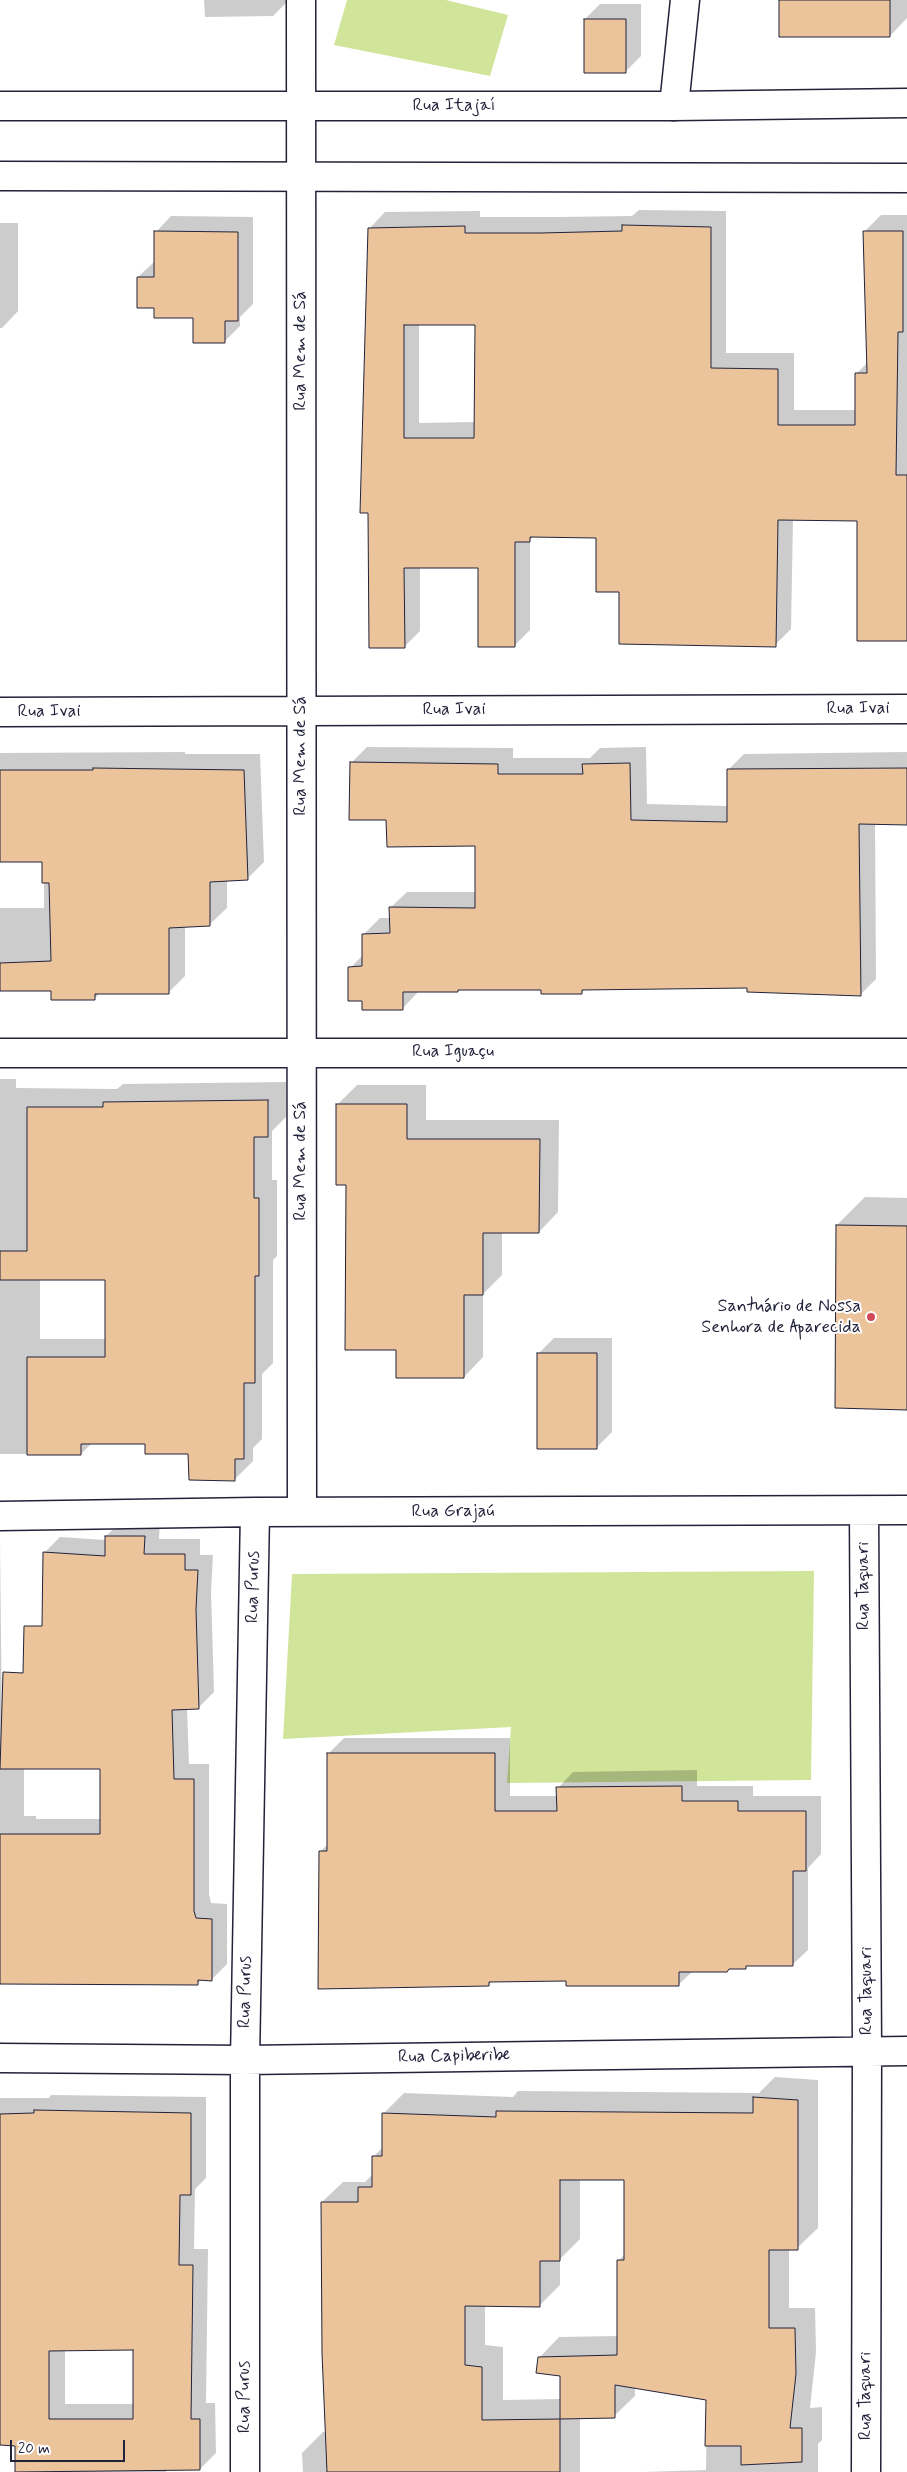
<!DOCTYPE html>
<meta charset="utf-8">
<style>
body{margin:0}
#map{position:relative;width:907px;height:2472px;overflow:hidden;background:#fff;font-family:Mynerve,sans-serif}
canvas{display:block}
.scale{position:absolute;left:10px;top:2440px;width:115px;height:22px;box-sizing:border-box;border:2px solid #22223b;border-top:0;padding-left:6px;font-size:15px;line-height:18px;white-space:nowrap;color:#22223b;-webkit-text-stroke:4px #fff;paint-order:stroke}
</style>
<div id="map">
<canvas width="907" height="2472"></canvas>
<div class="scale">20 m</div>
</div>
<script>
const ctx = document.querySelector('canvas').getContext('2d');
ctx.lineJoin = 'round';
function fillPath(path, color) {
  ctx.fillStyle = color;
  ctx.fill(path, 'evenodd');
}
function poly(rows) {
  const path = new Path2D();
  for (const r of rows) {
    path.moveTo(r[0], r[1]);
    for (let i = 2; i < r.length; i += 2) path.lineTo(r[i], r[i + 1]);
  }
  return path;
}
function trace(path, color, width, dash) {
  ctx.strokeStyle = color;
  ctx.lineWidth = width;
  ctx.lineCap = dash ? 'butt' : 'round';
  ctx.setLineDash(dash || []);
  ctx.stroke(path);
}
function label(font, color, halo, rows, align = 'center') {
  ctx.font = font + ' Mynerve,sans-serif';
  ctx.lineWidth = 4;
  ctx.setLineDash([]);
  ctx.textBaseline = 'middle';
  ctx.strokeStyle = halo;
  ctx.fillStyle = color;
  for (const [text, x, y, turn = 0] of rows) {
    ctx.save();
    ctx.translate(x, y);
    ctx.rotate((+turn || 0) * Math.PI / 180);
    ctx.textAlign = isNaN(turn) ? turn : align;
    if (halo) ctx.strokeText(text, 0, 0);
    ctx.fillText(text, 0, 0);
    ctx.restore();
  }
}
const green = poly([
 [347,0,446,0,508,15,490,76,334,45],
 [814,1571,811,1780,507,1783,511,1727,283,1739,292,1574]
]);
const shadow = poly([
 [204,0,289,0,273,16,205,17],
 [780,0,907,0,907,18,890,36],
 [600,4,641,4,641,56,625,72,585,19],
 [639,210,726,211,726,353,794,353,794,410,856,410,856,374,868,362,865,231,881,215,907,215,907,640,858,520,793,519,791,629,775,645,620,591,597,537,534,536,530,540,530,630,514,646,479,567,420,567,420,631,404,647,369,229,385,212,480,211,480,217,558,217,632,216],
 [419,324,477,324,476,422,419,423],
 [171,216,253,217,253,304,240,317,240,326,224,342,194,317,155,307,138,277,154,262,156,232],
 [0,223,18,223,18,311,2,328,0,328],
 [367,747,513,748,513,758,590,758,600,748,646,747,647,804,728,806,728,770,744,754,907,752,907,824,875,823,876,979,860,995,748,987,585,989,581,993,542,988,419,991,402,1009,363,1000,350,968,364,954,364,934,380,918,391,918,390,908,407,892,477,892,477,844,388,819,351,763],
 [185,752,185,754,260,754,264,862,247,879,227,880,227,908,210,924,185,926,185,976,168,993,100,993,94,999,52,990,0,990,0,908,44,908,44,861,0,861,0,753],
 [0,1079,16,1079,16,1088,117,1089,123,1084,286,1082,286,1117,272,1131,272,1180,277,1180,277,1256,273,1260,273,1363,262,1374,262,1439,253,1448,253,1461,235,1479,189,1452,147,1443,92,1443,81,1454,0,1454],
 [40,1279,107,1279,107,1339,40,1339],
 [357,1085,426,1085,426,1120,559,1120,558,1212,539,1232,502,1232,502,1275,483,1294,483,1357,464,1377,397,1349,348,1184,337,1105],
 [865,1197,907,1198,907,1409,837,1225],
 [554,1338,612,1338,612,1432,596,1448,538,1354],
 [122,1521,160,1521,159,1539,200,1539,200,1555,213,1555,211,1592,214,1692,198,1708,187,1708,189,1764,209,1764,209,1894,211,1903,227,1904,227,1964,212,1979,202,1979,197,1984,0,1982,0,1541,2,1729,24,1729,24,1816,36,1816,36,1819,101,1819,101,1768,44,1553,60,1537,106,1540,106,1536],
 [344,1738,510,1738,510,1796,558,1796,558,1788,573,1772,697,1770,697,1786,753,1786,753,1796,821,1796,821,1854,808,1868,808,1950,792,1965,748,1965,746,1968,693,1971,678,1985,568,1980,492,1981,488,1985,320,1852,328,1844,328,1754],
 [775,2077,818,2080,818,2228,797,2248,789,2248,789,2308,815,2308,816,2352,810,2408,822,2407,822,2440,818,2444,818,2472,644,2472,706,2470,707,2399,635,2387,635,2396,614,2416,580,2417,580,2472,303,2472,302,2453,323,2432,327,2432,322,2202,343,2182,365,2182,373,2174,373,2157,383,2147,383,2114,404,2093,513,2097,518,2091,759,2093],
 [580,2179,625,2179,625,2254,618,2261,618,2336,559,2337,539,2358,561,2375,561,2399,503,2400,503,2347,485,2345,485,2305,539,2306,560,2285,560,2259,580,2239],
 [51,2095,206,2097,206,2178,195,2189,194,2249,208,2249,206,2403,215,2403,216,2453,200,2469,166,2469,166,2472,16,2472,16,2445,0,2444,0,2098,49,2098],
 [65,2349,134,2349,134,2404,65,2404]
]);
const building = poly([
 [779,0,890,0,890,37,779,37,779,0],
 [584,19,626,19,626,73,584,73,584,19],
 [622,225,711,227,711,368,778,369,778,425,855,425,855,373,867,373,863,231,903,231,903,332,898,332,896,475,907,475,907,641,857,641,857,521,778,520,776,647,619,644,619,592,596,592,596,538,530,537,530,542,515,542,515,647,478,647,478,568,404,568,405,648,369,648,368,513,360,513,368,228,465,226,465,233,541,233,622,231,622,225],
 [404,325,475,325,474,438,404,438,404,325],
 [154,231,238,232,238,321,225,321,225,343,193,343,193,318,154,318,154,308,137,308,137,277,154,277,154,231],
 [350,762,498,764,498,774,583,774,582,764,630,763,631,820,727,822,727,769,907,768,907,825,859,824,861,996,747,992,747,988,582,990,582,994,541,994,541,990,458,990,458,992,403,992,403,1010,362,1010,362,1001,348,1001,348,967,362,966,362,934,390,933,389,907,475,908,475,846,387,847,386,820,349,820,350,762],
 [93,768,244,770,248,880,210,882,210,926,169,928,169,994,95,994,95,1000,51,1000,51,991,0,991,0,963,51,961,49,883,42,883,42,862,0,862,0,770,93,770,93,768],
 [268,1100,268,1137,254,1137,254,1198,259,1198,259,1276,255,1276,255,1383,244,1383,244,1459,235,1459,235,1481,189,1480,188,1454,145,1454,145,1444,81,1444,81,1455,27,1455,27,1357,105,1357,105,1280,0,1280,0,1251,27,1251,27,1107,103,1107,103,1102,268,1100],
 [336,1104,407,1104,407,1139,540,1139,539,1233,483,1233,483,1295,464,1295,464,1378,396,1378,396,1350,345,1350,346,1185,336,1185,336,1104],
 [836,1225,907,1226,907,1410,835,1408,836,1225],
 [537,1353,597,1353,597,1449,537,1449,537,1353],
 [105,1536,145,1536,144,1554,185,1554,185,1570,198,1570,196,1609,199,1709,172,1710,174,1779,194,1779,194,1911,196,1918,212,1919,212,1981,198,1980,198,1985,0,1984,0,1834,100,1834,100,1769,0,1769,3,1672,23,1673,24,1626,42,1626,43,1552,105,1556,105,1536],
 [327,1753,495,1753,495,1811,557,1811,556,1787,682,1786,682,1801,738,1801,738,1811,806,1811,806,1871,793,1871,793,1966,746,1966,746,1969,729,1969,727,1972,679,1972,679,1986,566,1986,566,1981,489,1982,489,1986,318,1989,319,1851,327,1851,327,1753],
 [753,2097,798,2100,798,2250,769,2250,769,2328,795,2328,796,2374,790,2428,802,2428,802,2462,741,2465,741,2446,705,2446,706,2400,615,2385,615,2418,560,2419,560,2472,327,2472,322,2353,321,2202,358,2202,358,2187,372,2187,372,2156,382,2156,382,2113,496,2117,496,2111,753,2113,753,2097],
 [560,2180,624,2180,624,2260,617,2260,617,2355,538,2357,536,2373,560,2376,560,2419,482,2420,482,2367,465,2365,465,2306,540,2307,540,2261,560,2261,560,2180],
 [34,2110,191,2113,191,2195,180,2195,179,2265,193,2265,191,2419,200,2419,200,2470,15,2472,15,2446,0,2445,0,2114,34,2113,34,2110],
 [133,2350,133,2419,49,2419,49,2351,133,2350]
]);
const minor = poly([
 [301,0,302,1512],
 [674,106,685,0],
 [0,712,907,709],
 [0,1053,907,1053],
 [864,1511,867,2051,866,2472],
 [0,1516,255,1512,907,1510],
 [0,2058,245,2060,907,2051],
 [245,2472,245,2060,255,1512]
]);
const tertiary = poly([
 [0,106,674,106,907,103],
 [0,176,907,178]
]);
const markers = [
 [871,1317,5,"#d1495b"]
];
const streetNames = [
 ["Rua Itajaí",454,106],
 ["Rua Mem de Sá",301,351,-90],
 ["Rua Ivai",858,709],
 ["Rua Ivai",454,710],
 ["Rua Ivai",49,712],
 ["Rua Mem de Sá",301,756,-90],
 ["Rua Iguaçu",453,1052],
 ["Rua Mem de Sá",301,1161,-90],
 ["Rua Grajaú",453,1512],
 ["Rua Taquari",864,1586,-90],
 ["Rua Purus",254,1587,-89],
 ["Rua Taquari",867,1991,-90],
 ["Rua Purus",246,1992,-89],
 ["Rua Capiberibe",454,2057,-1],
 ["Rua Taquari",866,2396,-90],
 ["Rua Purus",245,2397,-90]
];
const poiNames = [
 ["Santuário de Nossa",861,1307],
 ["Senhora de Aparecida",861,1328]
];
fillPath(green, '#d0e59a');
fillPath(shadow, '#0003');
fillPath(building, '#ebc49b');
trace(building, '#22223b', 1);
trace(minor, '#22223b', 31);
trace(tertiary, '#22223b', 31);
trace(minor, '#fff', 28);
trace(tertiary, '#fff', 28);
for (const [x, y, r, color] of markers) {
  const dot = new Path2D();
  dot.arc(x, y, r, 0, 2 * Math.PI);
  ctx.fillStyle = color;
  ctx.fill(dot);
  trace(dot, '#fff', 2);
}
label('18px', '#22223b', '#fff', streetNames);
label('18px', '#22223b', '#fff', poiNames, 'right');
</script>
